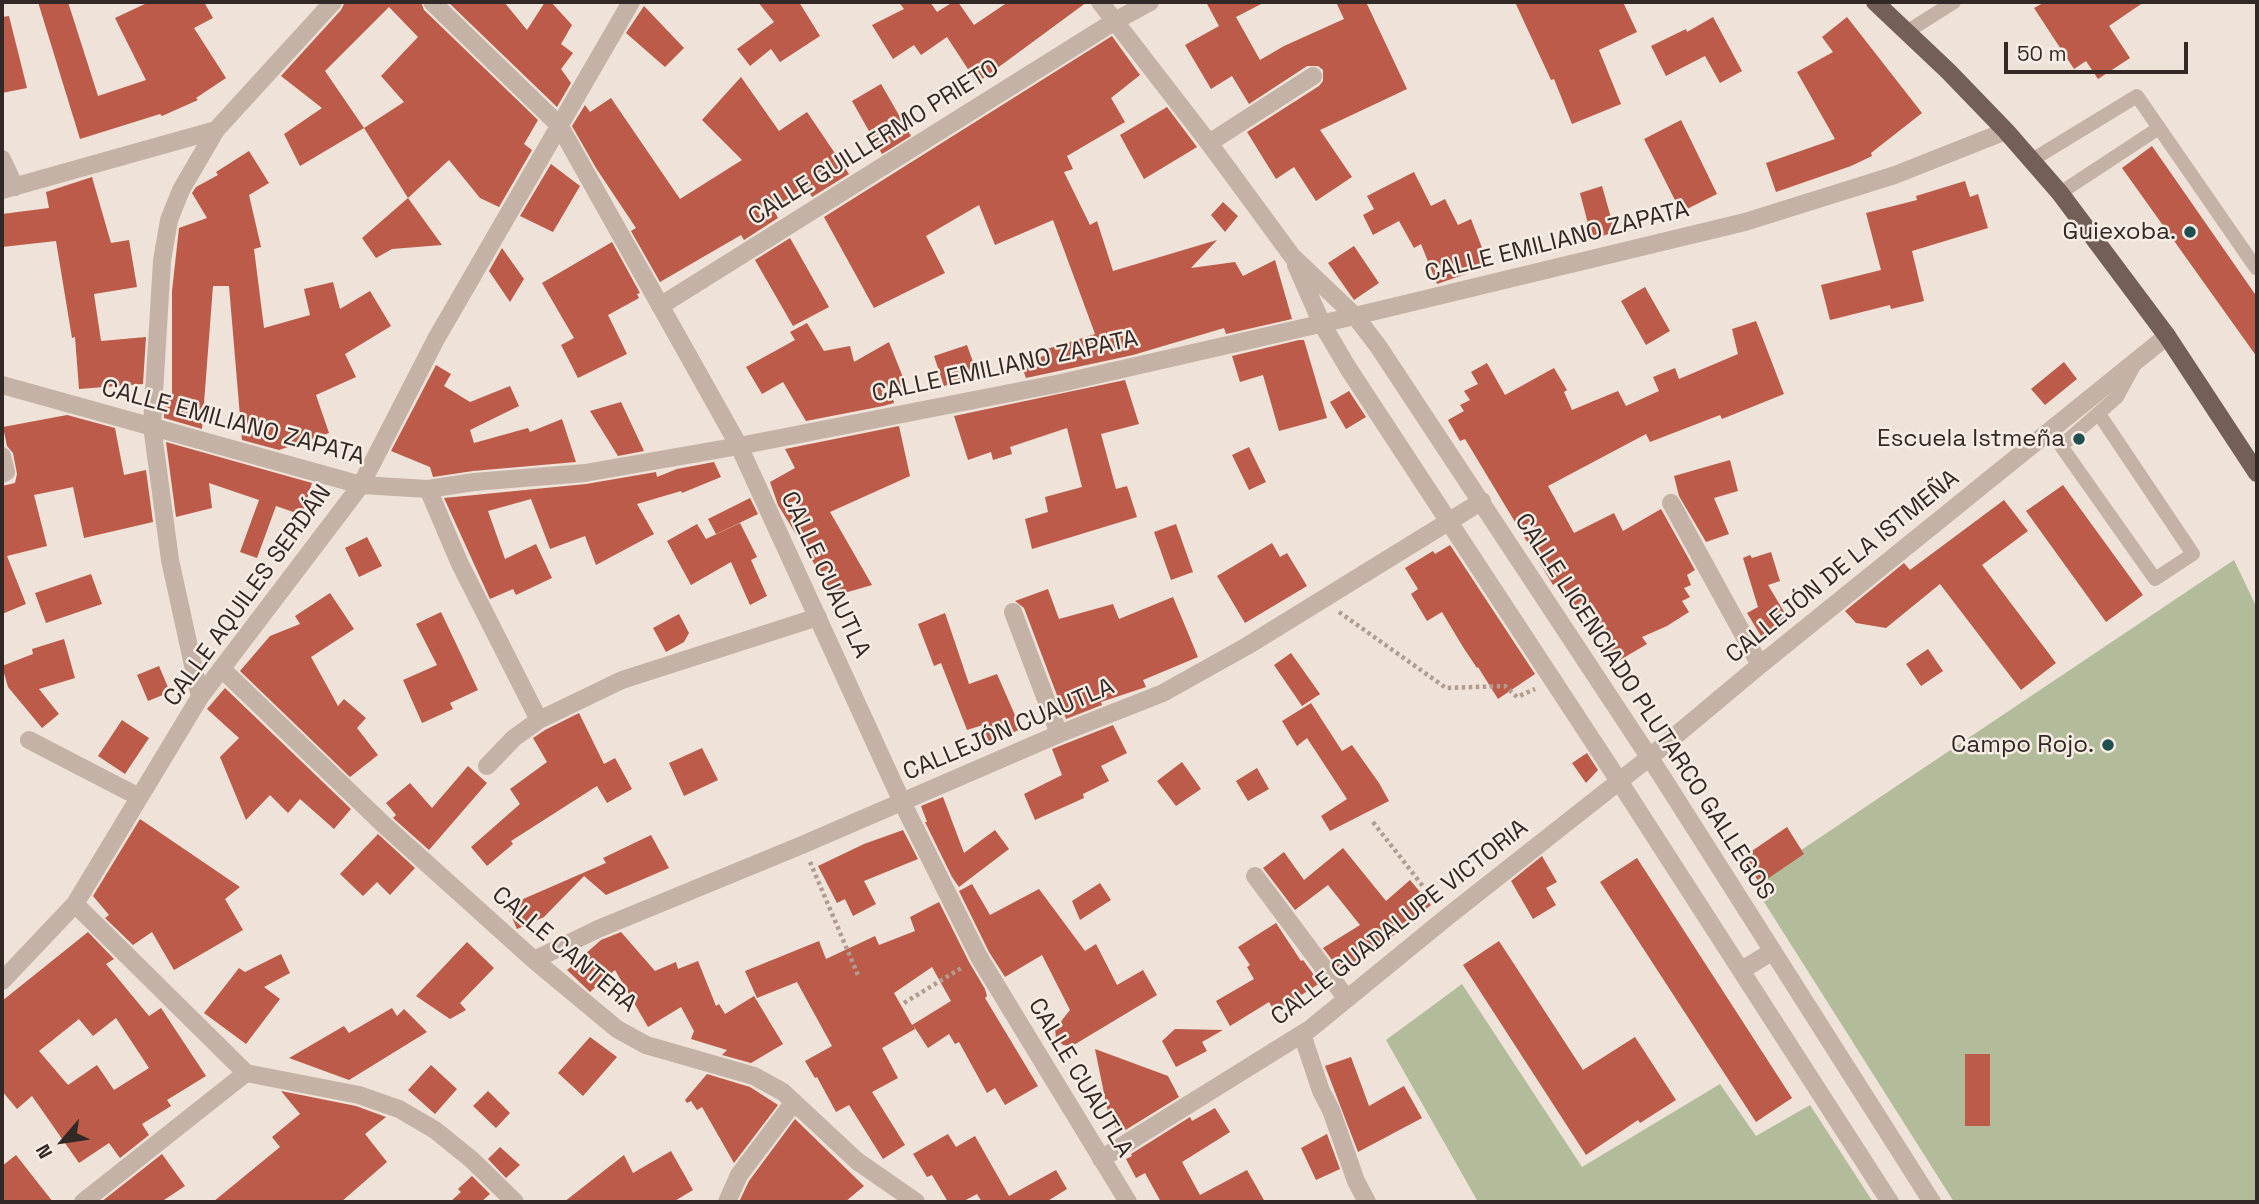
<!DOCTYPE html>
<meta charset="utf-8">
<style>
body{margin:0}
#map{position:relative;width:2259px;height:1204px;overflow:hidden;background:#efe2d8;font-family:"Space Grotesk",sans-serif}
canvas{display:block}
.frame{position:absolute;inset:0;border:4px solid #322926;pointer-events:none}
.north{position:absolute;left:28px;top:1106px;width:70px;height:70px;-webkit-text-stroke:5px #f7ede4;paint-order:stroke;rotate:241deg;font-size:19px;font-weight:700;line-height:28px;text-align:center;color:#322926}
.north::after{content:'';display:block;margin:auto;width:24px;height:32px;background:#322926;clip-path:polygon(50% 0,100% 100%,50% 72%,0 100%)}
.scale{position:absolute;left:2004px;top:42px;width:184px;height:32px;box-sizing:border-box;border:4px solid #322926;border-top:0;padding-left:9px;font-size:21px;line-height:24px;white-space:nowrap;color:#322926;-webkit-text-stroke:5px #f7ede4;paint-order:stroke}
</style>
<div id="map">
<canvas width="2259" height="1204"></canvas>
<div class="frame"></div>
<div class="north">N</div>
<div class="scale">50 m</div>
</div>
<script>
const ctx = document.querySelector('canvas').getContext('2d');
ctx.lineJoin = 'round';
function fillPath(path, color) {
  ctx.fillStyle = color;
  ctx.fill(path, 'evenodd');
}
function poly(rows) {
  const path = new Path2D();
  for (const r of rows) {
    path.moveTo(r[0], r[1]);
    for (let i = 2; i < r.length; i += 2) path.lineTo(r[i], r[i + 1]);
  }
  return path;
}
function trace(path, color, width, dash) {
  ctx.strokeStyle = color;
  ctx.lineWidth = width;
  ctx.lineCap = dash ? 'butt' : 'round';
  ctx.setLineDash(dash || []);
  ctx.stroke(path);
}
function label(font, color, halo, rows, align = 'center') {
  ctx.font = font + ' "Space Grotesk",sans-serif';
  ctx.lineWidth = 5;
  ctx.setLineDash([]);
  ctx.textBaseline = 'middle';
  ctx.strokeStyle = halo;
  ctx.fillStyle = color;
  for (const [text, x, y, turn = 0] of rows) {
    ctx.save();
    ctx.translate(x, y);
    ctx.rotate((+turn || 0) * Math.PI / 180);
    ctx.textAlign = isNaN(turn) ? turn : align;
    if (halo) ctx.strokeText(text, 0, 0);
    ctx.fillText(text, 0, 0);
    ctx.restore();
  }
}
const green = poly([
 [2234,560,2257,608,2257,1202,1954,1202,1752,883],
 [1462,984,1582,1167,1720,1084,1756,1136,1810,1105,1873,1202,1478,1202,1386,1040]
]);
const building = poly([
 [38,2,68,2,98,96,146,80,115,18,149,2,204,2,213,18,194,28,226,78,196,98,198,100,162,116,160,114,80,139],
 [345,2,421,2,424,10,538,120,524,144,532,150,499,207,480,198,449,160,408,198,364,128,300,166,284,134,322,108,281,76,341,10],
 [389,7,418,37,381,76,404,102,364,128,325,71],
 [448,2,504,2,527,30,545,2,551,2,572,25,561,44,573,53,561,69,571,83,557,107],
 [758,2,799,2,820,36,780,62,771,49,750,66,737,49,774,22],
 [899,2,930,2,937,12,953,2,958,2,974,25,1008,2,1087,2,977,83,947,37,921,55,914,45,893,59,872,25,904,9],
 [1206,2,1265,2,1236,17,1260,60,1284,46,1344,19,1336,2,1366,2,1407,89,1320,130,1352,177,1316,201,1294,167,1276,179,1247,132,1319,86,1323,81,1323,70,1318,66,1307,66,1249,104,1232,76,1211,89,1185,45,1219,26],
 [1515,2,1623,2,1637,32,1599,50,1621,104,1572,124,1554,79,1551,80],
 [2045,2,2144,2,2109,26,2130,58,2098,79,2086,61,2074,69,2034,8],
 [644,6,684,48,665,67,626,33],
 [9,16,27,88,2,93,2,17],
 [1713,17,1742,71,1720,83,1705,56,1666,76,1651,46,1686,29,1687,32],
 [1847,17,1922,113,1871,153,1872,156,1851,166,1776,192,1766,163,1835,139,1797,72,1833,52,1822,37],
 [1112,36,1140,75,1111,98,1125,122,1067,156,1073,169,1064,172,1090,225,1097,221,1113,271,1217,240,1191,268,1235,262,1243,276,1275,260,1292,319,1226,334,1224,328,1133,355,1026,378,1021,364,1046,355,1044,350,1095,334,1053,220,995,245,979,205,926,236,945,273,874,308,824,217],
 [741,77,779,131,807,112,849,174,812,197,806,186,773,209,778,218,744,240,741,235,660,282,631,231,636,228,596,168,572,126,585,105,590,112,611,98,680,199,742,160,702,120],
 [881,84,911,136,882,154,852,101],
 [1167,107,1197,147,1144,179,1120,135],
 [1681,120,1717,194,1681,212,1644,139],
 [2152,146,2257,297,2257,357,2122,168],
 [249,151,269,183,249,195,261,247,254,249,264,328,310,315,304,289,333,282,340,309,370,291,391,326,345,354,356,377,316,395,329,433,279,450,242,440,229,286,213,286,202,429,164,418,165,399,172,398,172,291,179,228,207,218,192,193,196,187,218,175,216,172],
 [551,164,580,186,553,232,520,216],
 [1414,172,1431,206,1445,199,1458,225,1471,219,1489,266,1437,284,1421,244,1414,248,1399,221,1373,235,1363,215,1374,209,1367,196],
 [92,177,111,243,129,240,137,287,94,294,101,341,146,337,143,384,79,389,75,337,72,338,56,241,2,247,2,214,49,208,46,192],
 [1965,181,1970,197,1978,194,1988,228,1912,251,1924,301,1891,309,1890,305,1830,320,1821,285,1881,270,1866,213,1917,200,1916,196],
 [1602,186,1615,232,1592,239,1580,193],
 [408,198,442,245,392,249,376,258,362,238],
 [1223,202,1238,216,1225,232,1211,215],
 [790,238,829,307,793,326,755,260],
 [612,242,640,293,637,294,639,298,608,315,627,354,578,378,561,345,574,338,542,283],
 [1354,246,1379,283,1354,300,1328,263],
 [502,248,524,279,510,302,489,271],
 [1645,287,1670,331,1646,345,1621,301],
 [1756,321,1784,394,1722,419,1720,415,1650,442,1646,434,1548,486,1574,533,1614,513,1623,531,1661,509,1695,570,1687,575,1691,585,1684,588,1690,597,1682,601,1689,612,1667,626,1642,637,1647,644,1615,663,1605,646,1609,641,1590,609,1577,616,1564,594,1563,595,1556,583,1553,585,1465,439,1460,441,1448,420,1464,411,1460,405,1470,400,1464,391,1478,384,1471,372,1487,363,1505,395,1554,368,1567,390,1564,392,1572,410,1618,391,1626,406,1659,391,1653,377,1675,368,1679,379,1738,354,1732,329],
 [807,323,824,351,850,346,854,362,889,342,908,390,892,395,894,403,883,406,806,421,783,382,762,394,746,367,795,340,790,332],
 [1299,340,1304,340,1327,418,1279,431,1263,375,1240,382,1232,356],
 [967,345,978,376,944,386,934,356],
 [2064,362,2077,379,2045,405,2031,389],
 [436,365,451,374,444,386,470,402,510,386,519,406,470,430,474,443,528,428,530,432,562,419,576,462,473,471,433,477,430,467,391,451],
 [1125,380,1139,424,1101,434,1116,489,1127,486,1137,517,1032,549,1025,519,1048,512,1045,497,1082,487,1067,428,1010,447,1012,454,993,460,991,452,968,460,954,416],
 [1349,391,1366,417,1346,429,1330,402],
 [621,402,644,451,618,456,590,411],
 [67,415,115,428,124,475,146,470,153,522,84,538,73,487,34,495,47,546,7,556,26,604,2,614,2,486,15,483,17,474,13,453,7,446,3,427],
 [899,426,910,476,830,512,872,585,834,596,778,505,770,482,795,468,785,449],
 [166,442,312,483,302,515,276,506,257,558,240,552,259,500,209,483,212,508,176,517],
 [1249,447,1266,482,1249,490,1232,455],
 [1730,460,1738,491,1714,498,1729,534,1706,542,1679,496,1674,476],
 [714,462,721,477,682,493,681,491,637,504,654,534,596,565,585,536,550,549,531,499,488,511,505,559,536,544,552,578,516,595,513,589,490,599,444,498,586,484,656,472,657,477,677,469],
 [2063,485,2143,595,2106,622,2026,511],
 [750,498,758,514,716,534,708,519],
 [2004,500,2028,531,1982,565,2056,663,2021,690,1940,584,1886,628,1856,623,1845,611,1904,563,1910,570],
 [740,523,757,557,751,560,767,596,750,605,731,562,691,585,667,541,697,524,706,539],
 [1176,524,1193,572,1171,580,1154,532],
 [367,537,382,566,359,577,345,548],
 [1272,543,1280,557,1287,553,1307,586,1245,623,1217,576],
 [1450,545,1535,674,1498,699,1478,667,1477,668,1463,647,1442,612,1427,621,1411,594,1418,589,1405,568,1433,551,1435,554],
 [1771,552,1780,581,1768,585,1789,620,1761,636,1747,613,1758,607,1743,558,1750,555,1752,558],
 [91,574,102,604,46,623,35,593],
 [1048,589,1059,619,1113,604,1119,619,1173,597,1198,657,1143,680,1146,687,1101,702,1102,705,1066,719,1024,608,1015,601],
 [330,593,354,629,311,657,338,706,344,699,366,718,357,728,378,755,350,777,240,671,270,636,300,624,295,616],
 [441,612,478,690,450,703,453,709,422,723,403,680,437,665,416,624],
 [945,613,969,684,997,674,1021,729,989,743,983,725,967,730,941,663,934,666,918,624],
 [679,614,689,633,684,642,666,652,653,628],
 [64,639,75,678,39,689,59,714,42,728,8,687,2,666,33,654,32,649],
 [1928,649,1943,671,1921,686,1906,664],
 [1291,653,1320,694,1302,706,1274,665],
 [159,666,170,692,148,701,137,675],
 [225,688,351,809,334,829,300,799,288,813,270,795,246,820,220,757,239,738,207,709],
 [1311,703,1342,751,1352,745,1379,783,1389,801,1330,831,1321,816,1347,799,1307,738,1297,746,1282,721],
 [579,713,604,764,615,758,632,789,607,803,597,786,511,841,513,844,487,866,471,847,520,804,510,789,547,762,533,738,545,730],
 [122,720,149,738,125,774,98,756],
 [1113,725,1127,753,1101,766,1109,781,1083,794,1084,798,1035,820,1024,794,1062,775,1052,749],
 [702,748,718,780,684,796,669,763],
 [1587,753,1598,770,1586,783,1572,763],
 [1182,762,1201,789,1176,806,1157,781],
 [468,766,487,783,429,850,393,818,396,815,386,803,410,783,432,808],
 [1257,768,1269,789,1248,801,1236,781],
 [943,797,964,853,995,830,1009,849,959,887,952,877,925,822,927,822,921,806],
 [140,819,240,887,225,899,243,930,174,970,152,932,133,945,105,918,109,915,93,896],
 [1787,827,1804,854,1760,884,1743,857],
 [903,830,918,859,864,881,876,904,853,916,845,899,837,903,818,866,864,844],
 [378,834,415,868,390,895,377,882,363,896,340,874],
 [651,835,669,868,606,895,584,876,544,917,517,929,507,906,606,863,603,858],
 [1343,848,1386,901,1410,880,1431,905,1398,932,1342,973,1323,948,1360,925,1328,885,1295,910,1263,868,1284,852,1304,880],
 [1542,856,1557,882,1546,888,1556,905,1533,919,1511,881],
 [1637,858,1792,1098,1756,1122,1600,882],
 [1100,883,1111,900,1080,920,1072,901],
 [972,884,990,915,1039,889,1085,951,1096,944,1117,985,1143,970,1157,995,1072,1046,1063,1045,1056,1038,1055,1029,1070,1010,1042,955,1005,977,989,952,959,891],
 [939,902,969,962,985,989,987,996,985,998,1038,1086,1005,1105,995,1088,987,1093,959,1042,955,1044,949,1034,928,1048,913,1025,915,1029,882,1048,898,1078,872,1092,905,1145,883,1159,849,1105,836,1112,817,1077,815,1078,805,1061,832,1046,797,982,757,998,745,971,819,941,826,959,875,936,879,945,915,931,910,917],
 [932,967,951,1001,912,1025,894,993],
 [1276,923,1301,961,1303,960,1320,983,1275,1012,1269,1002,1230,1026,1216,1001,1254,979,1247,967,1250,965,1238,947],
 [88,932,114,959,106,964,149,1016,161,1008,206,1076,167,1100,171,1106,142,1124,149,1135,120,1158,109,1143,79,1163,32,1096,17,1109,2,1091,2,1001],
 [116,1018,149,1068,114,1090,97,1065,68,1085,39,1051,79,1019,93,1036],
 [621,932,655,971,676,962,678,969,698,961,716,1006,719,1004,725,1014,754,996,783,1044,751,1063,722,1055,727,1050,691,1039,694,1031,681,1007,648,1027,615,970,590,992,567,970,601,940],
 [1499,941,1583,1070,1635,1037,1676,1100,1640,1123,1638,1120,1586,1155,1463,965],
 [467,942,494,968,460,1003,466,1010,450,1019,416,996],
 [281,954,290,973,264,987,280,999,246,1044,204,1013,239,968,245,972],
 [392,1008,397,1016,404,1009,427,1032,349,1080,289,1058,344,1026,349,1033],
 [1175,1029,1223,1030,1202,1042,1207,1051,1176,1067,1162,1041],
 [590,1037,617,1057,583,1096,558,1073],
 [1095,1049,1168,1076,1179,1097,1119,1134,1108,1113],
 [1965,1054,1990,1054,1990,1126,1965,1126],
 [1351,1057,1369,1106,1404,1086,1422,1118,1358,1152,1325,1066],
 [431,1065,457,1089,435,1114,408,1090],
 [707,1074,750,1087,778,1105,734,1163,702,1107,697,1110,691,1101,687,1103,685,1100],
 [281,1091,356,1106,386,1117,365,1134,387,1162,341,1202,213,1202,280,1147,272,1137,300,1114],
 [488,1091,510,1113,496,1128,473,1106],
 [1215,1108,1230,1132,1182,1162,1200,1195,1247,1170,1265,1202,1161,1202,1145,1173,1136,1178,1126,1159,1132,1156,1131,1154,1190,1117,1192,1121],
 [795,1119,864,1186,845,1202,739,1202,749,1181],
 [948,1134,956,1147,975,1136,1009,1196,1056,1170,1067,1189,1046,1202,982,1202,977,1194,962,1202,948,1202,932,1175,927,1177,913,1154],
 [1327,1134,1340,1169,1316,1180,1301,1148],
 [500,1147,520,1165,506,1178,488,1159],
 [671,1151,693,1190,673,1202,564,1202,624,1155,633,1173],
 [162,1154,185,1186,161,1202,101,1202],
 [16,1155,53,1202,2,1202,2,1166],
 [472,1176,490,1194,481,1202,450,1202,461,1192,458,1189]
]);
const path = poly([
 [1339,612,1446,688,1505,686,1517,697,1535,689],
 [1373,822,1436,903],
 [810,862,858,975],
 [904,1003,963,967]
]);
const service = poly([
 [1908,31,1954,2],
 [2032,160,2137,96,2256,268],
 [2060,193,2159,128],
 [2099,414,2193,554,2155,579,2061,446,2117,397,2135,364]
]);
const minor = poly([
 [432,2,559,125,739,446,902,802,979,957,1128,1202],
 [1100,2,1209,143,1292,256,1355,316,1378,346,1661,775,1932,1202],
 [1209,143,1313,76],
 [2,159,15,187],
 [2,190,216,130],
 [1296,265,1322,324,1348,368,1619,781,1890,1202],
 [660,306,1115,21,1150,2],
 [2,385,361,485,428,489,474,482,585,473,739,446,1061,383,1355,316,1745,222,1895,175,2006,131],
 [2,456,6,472,2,474],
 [428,489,460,564,539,720],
 [1671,503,1760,665],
 [1013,612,1059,734],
 [222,669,383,824,534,960,617,1029,646,1045,754,1076,783,1092,857,1161,916,1202],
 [200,697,170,560,152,426,162,261,169,220,181,190,216,130,333,2],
 [29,740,139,797],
 [487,766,514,738,539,720,622,680,818,617],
 [1255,876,1347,999],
 [75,904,246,1073,359,1095,399,1109,435,1130,472,1160,515,1202],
 [534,960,598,929,802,845,1059,734,1163,693,1247,646,1482,501],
 [1742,970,1773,951],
 [2,981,75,904,200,697,361,485,436,339,631,2],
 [1302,1034,1321,1091,1331,1110,1356,1181,1367,1202],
 [1101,1159,1310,1029,1447,917,1650,757,1760,665,2167,336],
 [83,1202,246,1073],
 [727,1202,739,1175,794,1102]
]);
const primary = poly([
 [1875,2,1948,71,2006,131,2060,193,2167,336,2257,473]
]);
const markers = [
 [2190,232,7,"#1f504f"],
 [2079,439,7,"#1f504f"],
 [2108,745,7,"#1f504f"]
];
const streetNames = [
 ["CALLE GUILLERMO PRIETO",874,143,-32],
 ["CALLE EMILIANO ZAPATA",1557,242,-14],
 ["CALLE EMILIANO ZAPATA",1005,367,-12],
 ["CALLE EMILIANO ZAPATA",233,423,15],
 ["CALLEJÓN DE LA ISTMEÑA",1843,567,-39],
 ["CALLE CUAUTLA",825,575,65],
 ["CALLE AQUILES SERDÁN",248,596,-54],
 ["CALLE LICENCIADO PLUTARCO GALLEGOS",1644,707,57],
 ["CALLEJÓN CUAUTLA",1009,730,-23],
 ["CALLE GUADALUPE VICTORIA",1400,923,-38],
 ["CALLE CANTERA",564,950,40],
 ["CALLE CUAUTLA",1080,1078,59]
];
const poiNames = [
 ["Guiexoba.",2176,232],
 ["Escuela Istmeña",2065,439],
 ["Campo Rojo.",2094,745]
];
fillPath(green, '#b3bc9a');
fillPath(building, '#bc5b49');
trace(path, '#b19c90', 4.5, [3.5, 3.5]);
trace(service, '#c5b2a6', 14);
trace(minor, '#c5b2a6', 18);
trace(primary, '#735f58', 18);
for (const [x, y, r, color] of markers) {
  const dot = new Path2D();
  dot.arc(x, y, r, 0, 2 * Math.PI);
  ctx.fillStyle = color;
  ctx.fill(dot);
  trace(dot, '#f7ede4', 2.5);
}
label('24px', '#322926', '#f7ede4', streetNames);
label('24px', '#322926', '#f7ede4', poiNames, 'right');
</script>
